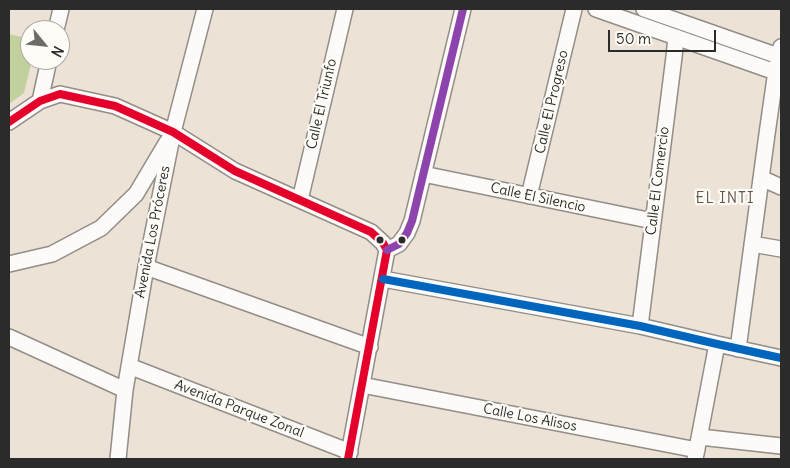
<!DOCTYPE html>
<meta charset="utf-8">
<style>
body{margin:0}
#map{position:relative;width:790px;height:468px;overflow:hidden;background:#ede2d6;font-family:Delius,sans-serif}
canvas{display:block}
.frame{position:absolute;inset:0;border:10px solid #2b2b2b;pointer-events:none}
.north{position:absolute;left:20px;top:20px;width:50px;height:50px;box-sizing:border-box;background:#fdfcf7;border:1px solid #a9a8a5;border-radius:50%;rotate:118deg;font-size:14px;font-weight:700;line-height:20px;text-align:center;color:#2b2b2b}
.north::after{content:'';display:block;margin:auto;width:18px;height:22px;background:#6f6b67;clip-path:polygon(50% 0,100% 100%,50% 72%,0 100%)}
.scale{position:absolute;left:608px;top:30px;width:108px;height:22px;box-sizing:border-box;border:2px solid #2b2b2b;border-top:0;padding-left:6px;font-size:15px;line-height:18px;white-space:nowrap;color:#2b2b2b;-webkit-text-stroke:4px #fdfcf7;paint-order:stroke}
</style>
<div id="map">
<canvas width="790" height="468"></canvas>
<div class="frame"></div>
<div class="north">N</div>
<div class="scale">50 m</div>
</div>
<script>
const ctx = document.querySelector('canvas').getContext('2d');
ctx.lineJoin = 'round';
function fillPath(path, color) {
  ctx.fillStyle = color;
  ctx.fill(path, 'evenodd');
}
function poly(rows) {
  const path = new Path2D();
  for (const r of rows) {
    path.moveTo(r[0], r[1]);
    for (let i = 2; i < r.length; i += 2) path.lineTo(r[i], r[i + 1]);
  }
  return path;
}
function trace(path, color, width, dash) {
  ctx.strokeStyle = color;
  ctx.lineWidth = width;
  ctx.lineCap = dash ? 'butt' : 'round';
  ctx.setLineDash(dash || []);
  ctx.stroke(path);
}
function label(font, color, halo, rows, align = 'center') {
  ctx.font = font + ' Delius,sans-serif';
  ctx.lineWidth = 4.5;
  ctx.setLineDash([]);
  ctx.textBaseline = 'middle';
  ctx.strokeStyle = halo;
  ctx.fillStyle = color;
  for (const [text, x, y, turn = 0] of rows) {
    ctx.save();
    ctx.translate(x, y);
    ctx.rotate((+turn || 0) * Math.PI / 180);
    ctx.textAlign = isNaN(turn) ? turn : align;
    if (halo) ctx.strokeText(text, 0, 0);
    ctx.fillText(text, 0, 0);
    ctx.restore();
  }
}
const green = poly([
 [9,34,30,39,30,60,32,60,24,93,9,104]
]);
const minor = poly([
 [596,9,781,74],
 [644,9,781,57],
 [56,30,61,9],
 [40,101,49,60],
 [9,122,40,101,60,94,115,106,173,132,235,171,371,232,383,243,387,250,348,459],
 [423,174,653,221],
 [761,178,781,187],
 [529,196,574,9],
 [300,200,345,9],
 [752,244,781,249],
 [387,250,399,244,407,233,412,221,463,9],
 [9,264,52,254,101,228,136,194,167,142],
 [146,267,370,347],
 [383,279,640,326,717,344,781,358],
 [640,326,674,57,676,37],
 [9,337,125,390],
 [738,349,767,134,776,71,781,47],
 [129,366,350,452],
 [362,385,697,450],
 [700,437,781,446],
 [118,459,125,390,146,267,173,132,205,9],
 [695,459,717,344]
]);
const bus1 = poly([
 [9,122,40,101,60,94,115,106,173,132,235,171,371,232,383,243,387,250,348,459]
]);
const bus2 = poly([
 [387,250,399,244,407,233,412,221,463,9]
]);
const bus3 = poly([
 [383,279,640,326,717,344,781,358]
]);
const markers = [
 [380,240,4.5,"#2b2b2b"],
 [402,240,4.5,"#2b2b2b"]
];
const streetNames = [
 ["Calle El Progreso",552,102,-77],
 ["Calle El Triunfo",322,104,-77],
 ["Calle El Comercio",658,181,-83],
 ["Calle El Silencio",538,198,12],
 ["Avenida Los Próceres",153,232,-79],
 ["Avenida Parque Zonal",239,409,21],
 ["Calle Los Alisos",530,418,11]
];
const neighbourhoodNames = [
 ["EL INTI",725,199]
];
fillPath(green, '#c1d09c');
trace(minor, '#928d86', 18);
trace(minor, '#fcfbf9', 15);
trace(bus1, '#e4002b', 8);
trace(bus2, '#8e44ad', 8);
trace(bus3, '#0065bd', 8);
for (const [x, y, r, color] of markers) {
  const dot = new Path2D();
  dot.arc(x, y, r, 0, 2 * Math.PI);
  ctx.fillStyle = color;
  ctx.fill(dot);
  trace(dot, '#fdfcf7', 2);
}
label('14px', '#2b2b2b', '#fdfcf7', streetNames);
ctx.letterSpacing = '1px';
label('15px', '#66544f', '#fdfcf7', neighbourhoodNames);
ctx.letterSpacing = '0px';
</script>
